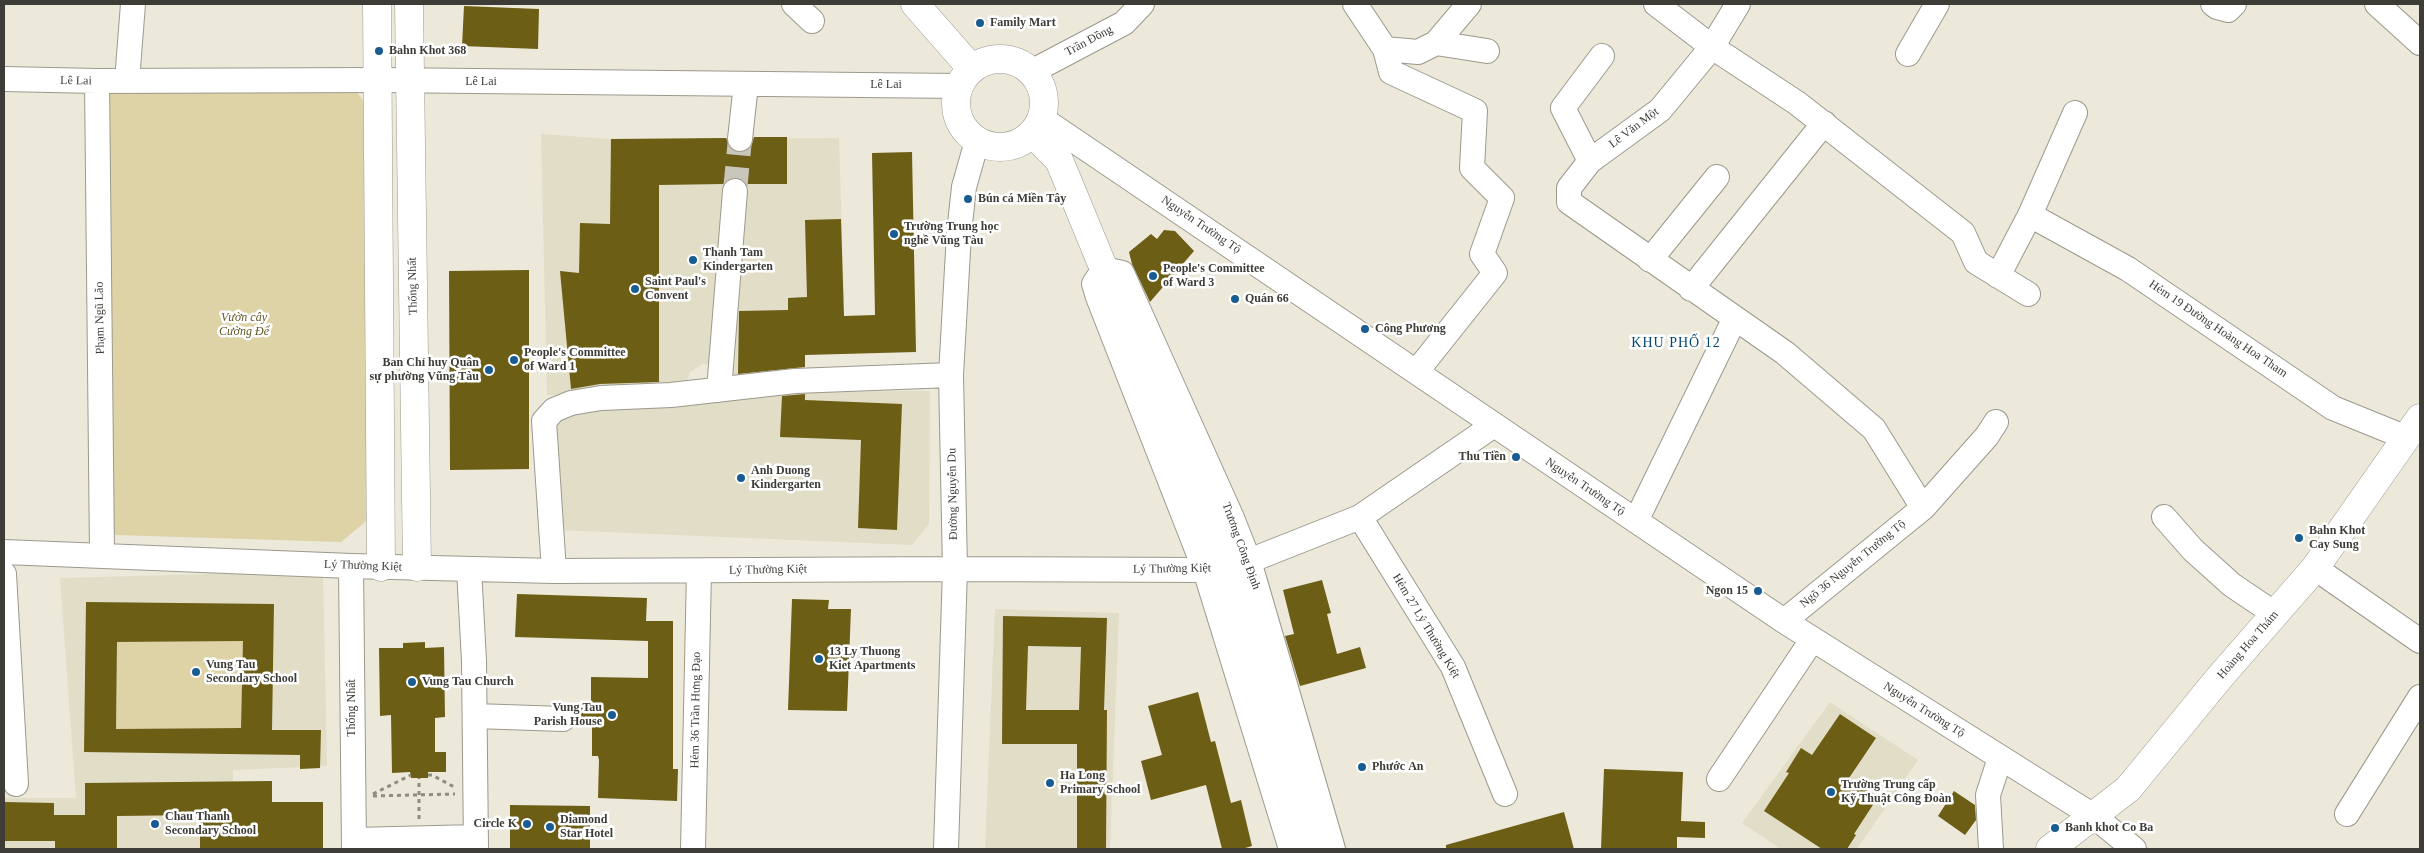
<!DOCTYPE html>
<meta charset="utf-8">
<style>
body{margin:0}
#map{position:relative;width:2424px;height:853px;overflow:hidden;background:#ece9db;font-family:"Times New Roman",serif}
canvas{display:block}
.frame{position:absolute;inset:0;border:5px solid #3d3c37;pointer-events:none}
</style>
<div id="map">
<canvas width="2424" height="853"></canvas>
<div class="frame"></div>
</div>
<script>
const ctx = document.querySelector('canvas').getContext('2d');
ctx.lineJoin = 'round';
function fillPath(path, color) {
  ctx.fillStyle = color;
  ctx.fill(path, 'evenodd');
}
function poly(rows) {
  const path = new Path2D();
  for (const r of rows) {
    if (r.length === 3) {
      path.moveTo(r[0] + r[2], r[1]);
      path.arc(r[0], r[1], r[2], 0, 2 * Math.PI);
      continue;
    }
    path.moveTo(r[0], r[1]);
    for (let i = 2; i < r.length; i += 2) path.lineTo(r[i], r[i + 1]);
  }
  return path;
}
function trace(path, color, width, dash) {
  ctx.strokeStyle = color;
  ctx.lineWidth = width;
  ctx.lineCap = dash ? 'butt' : 'round';
  ctx.setLineDash(dash || []);
  ctx.stroke(path);
}
function label(font, color, halo, rows, align = 'center') {
  ctx.font = font + ' "Times New Roman",serif';
  ctx.lineWidth = 5;
  ctx.setLineDash([]);
  ctx.textBaseline = 'middle';
  ctx.strokeStyle = halo;
  ctx.fillStyle = color;
  for (const [text, x, y, turn = 0] of rows) {
    ctx.save();
    ctx.translate(x, y);
    ctx.rotate((+turn || 0) * Math.PI / 180);
    ctx.textAlign = isNaN(turn) ? turn : align;
    if (halo) ctx.strokeText(text, 0, 0);
    ctx.fillText(text, 0, 0);
    ctx.restore();
  }
}
const built = poly([
 [541,134,611,139,839,138,844,301,804,303,805,374,738,376,714,364,703,364,690,372,686,386,615,394,547,395],
 [930,391,929,524,912,545,558,530,548,431,558,414,744,392],
 [323,571,327,766,233,770,233,849,4,849,4,798,76,798,60,578],
 [995,609,1119,613,1110,849,985,849],
 [1830,702,1918,760,1857,849,1781,849,1742,823]
]);
const green = poly([
 [347,80,378,119,376,513,341,542,115,535,110,529,110,94,115,89],
 [243,641,241,728,116,729,117,642]
]);
const building = poly([
 [464,6,539,9,538,49,462,46],
 [754,137,787,137,787,184,747,184,736,177,729,179,723,184,659,185,659,382,600,384,571,389,560,271,579,273,580,223,610,224,611,139,726,138,732,150,739,153,751,147],
 [912,152,916,352,805,355,805,367,738,374,739,311,788,310,788,298,807,297,805,220,841,219,844,316,875,315,872,153],
 [1164,230,1175,231,1194,251,1150,302,1132,264,1129,252,1151,234,1157,239],
 [529,270,529,469,450,470,449,271],
 [805,394,805,400,902,404,897,530,858,528,861,440,780,437,782,396],
 [1322,580,1331,613,1327,614,1337,654,1360,647,1366,668,1300,686,1285,636,1294,634,1283,590],
 [517,594,647,598,646,621,673,621,673,769,678,769,677,801,598,798,599,760,598,756,592,756,592,723,579,723,579,707,591,708,591,677,648,678,648,641,515,637],
 [792,599,829,600,828,609,851,609,847,711,788,710],
 [86,602,274,604,272,730,321,730,320,768,300,769,300,755,84,752],
 [243,641,241,728,116,729,117,642],
 [1003,616,1107,618,1104,710,1107,710,1106,849,1077,849,1077,744,1002,744],
 [1028,646,1081,647,1079,710,1026,710],
 [425,642,425,648,444,647,445,717,435,718,435,752,446,752,446,772,428,772,428,778,411,778,410,772,392,773,391,715,380,716,379,648,403,648,403,643],
 [1198,692,1211,742,1215,741,1231,803,1241,800,1252,846,1242,849,1222,849,1206,785,1151,800,1141,761,1162,755,1148,706],
 [1840,714,1876,738,1849,778,1878,797,1854,834,1856,835,1847,849,1822,849,1764,811,1789,773,1786,772,1801,748,1812,755],
 [1604,769,1683,772,1681,821,1705,822,1705,838,1677,837,1677,849,1601,849],
 [272,781,272,802,323,802,323,849,200,849,200,815,117,816,117,849,55,849,55,841,4,841,4,802,54,803,54,815,85,815,85,783],
 [1954,791,1975,805,1976,820,1965,835,1938,816],
 [510,805,590,806,590,849,510,849],
 [1564,812,1574,849,1446,849,1446,845]
]);
const minorTunnel = poly([
 [735,191,740,139]
]);
const path = poly([
 [428,775,432,775,456,788],
 [373,794,411,775],
 [373,796,455,794],
 [419,819,419,778]
]);
const minor = poly([
 [794,4,812,21],
 [1355,4,1385,49,1391,72,1475,111,1472,168,1502,198,1482,254,1495,273,1417,371],
 [1656,4,1712,47,1797,103,1963,233,1976,262,2028,294],
 [1738,4,1712,47,1660,110,1590,161,1569,188,1569,202,1785,353,1874,429,1923,508],
 [2213,4,2217,7,2228,10,2234,4],
 [2377,4,2420,43],
 [1436,43,1487,51],
 [1385,49,1418,52,1436,43,1469,4],
 [1908,54,1937,4],
 [1031,72,1124,23,1142,4],
 [4,79,97,81,378,80,959,86],
 [97,81,102,554],
 [127,81,133,4],
 [1041,118,1784,621,2095,817,2134,849],
 [740,139,746,84],
 [1590,161,1563,108,1602,56],
 [2030,215,2128,269,2333,408,2407,438],
 [1650,260,1717,177],
 [1998,276,2030,215,2075,113],
 [1691,289,1824,123],
 [719,390,735,191],
 [1360,517,1453,667,1505,794],
 [2164,517,2193,550,2232,585,2275,614],
 [1636,521,1735,318],
 [4,552,351,566,554,571,955,569,1205,570,1229,567,1249,561,1360,517,1494,425],
 [351,566,354,849],
 [2315,568,2420,641],
 [469,569,474,661,476,849],
 [554,571,544,421,554,410,571,403,601,398,671,395,795,381,951,375],
 [4,574,16,784],
 [1784,621,1923,508,1987,436,1996,422],
 [475,716,563,719],
 [1719,779,1812,640],
 [2347,814,2420,697],
 [354,840,476,837],
 [693,849,699,571],
 [946,849,955,569,951,375,959,233,964,187,977,141],
 [1291,849,1205,570,1098,297,1094,284,1104,269,1122,273,1232,518,1249,561,1333,849],
 [1991,849,1988,795,2000,758]
]);
const major = poly([
 [377,4,381,567],
 [409,4,417,567],
 [915,4,972,69],
 [1000,103,44],
 [1032,133,1059,160,1104,269,1162,397,1229,567,1314,849],
 [2050,849,2128,789,2220,677,2315,568,2420,418]
]);
const markers = [
 [980,23,5,"#185c91"],
 [379,51,5,"#185c91"],
 [968,199,5,"#185c91"],
 [894,234,5,"#185c91"],
 [693,260,5,"#185c91"],
 [1153,276,5,"#185c91"],
 [635,289,5,"#185c91"],
 [1235,299,5,"#185c91"],
 [1365,329,5,"#185c91"],
 [514,360,5,"#185c91"],
 [489,370,5,"#185c91"],
 [1516,457,5,"#185c91"],
 [741,478,5,"#185c91"],
 [2299,538,5,"#185c91"],
 [1758,591,5,"#185c91"],
 [819,659,5,"#185c91"],
 [196,672,5,"#185c91"],
 [412,682,5,"#185c91"],
 [612,715,5,"#185c91"],
 [1362,767,5,"#185c91"],
 [1050,783,5,"#185c91"],
 [1831,792,5,"#185c91"],
 [155,824,5,"#185c91"],
 [527,824,5,"#185c91"],
 [550,827,5,"#185c91"],
 [2055,828,5,"#185c91"]
];
const poiNames = [
 ["Family Mart",990,23],
 ["Bahn Khot 368",389,51],
 ["Bún cá Miền Tây",978,199],
 ["Trường Trung học",904,227],
 ["nghề Vũng Tàu",904,241],
 ["Thanh Tam",703,253],
 ["Kindergarten",703,267],
 ["People's Committee",1163,269],
 ["of Ward 3",1163,283],
 ["Saint Paul's",645,282],
 ["Convent",645,296],
 ["Quán 66",1245,299],
 ["Công Phương",1375,329],
 ["People's Committee",524,353],
 ["of Ward 1",524,367],
 ["Ban Chỉ huy Quân",479,363,"right"],
 ["sự phường Vũng Tàu",479,377,"right"],
 ["Thu Tiền",1506,457,"right"],
 ["Anh Duong",751,471],
 ["Kindergarten",751,485],
 ["Bahn Khot",2309,531],
 ["Cay Sung",2309,545],
 ["Ngon 15",1748,591,"right"],
 ["13 Ly Thuong",829,652],
 ["Kiet Apartments",829,666],
 ["Vung Tau",206,665],
 ["Secondary School",206,679],
 ["Vung Tau Church",422,682],
 ["Vung Tau",602,708,"right"],
 ["Parish House",602,722,"right"],
 ["Phước An",1372,767],
 ["Ha Long",1060,776],
 ["Primary School",1060,790],
 ["Trường Trung cấp",1841,785],
 ["Kỹ Thuật Công Đoàn",1841,799],
 ["Chau Thanh",165,817],
 ["Secondary School",165,831],
 ["Diamond",560,820],
 ["Star Hotel",560,834],
 ["Circle K",517,824,"right"],
 ["Banh khot Co Ba",2065,828]
];
const streetNames = [
 ["Trần Đồng",1089,41,-28],
 ["Lê Lai",76,81,1],
 ["Lê Lai",481,82],
 ["Lê Lai",886,85],
 ["Lê Văn Một",1634,128,-37],
 ["Nguyễn Trường Tộ",1201,225,34],
 ["Thống Nhất",413,286,-91],
 ["Phạm Ngũ Lão",100,318,-91],
 ["Hẻm 19 Đường Hoàng Hoa Tham",2218,329,34],
 ["Nguyễn Trường Tộ",1585,487,34],
 ["Đường Nguyễn Du",953,494,-91],
 ["Trương Công Định",1241,546,70],
 ["Ngõ 36 Nguyễn Trường Tộ",1853,564,-39],
 ["Lý Thường Kiệt",363,566,2],
 ["Lý Thường Kiệt",1172,569,-1],
 ["Lý Thường Kiệt",768,570,-1],
 ["Hẻm 27 Lý Thường Kiệt",1426,626,59],
 ["Hoàng Hoa Thám",2248,645,-49],
 ["Thống Nhất",352,708,-90],
 ["Hẻm 36 Trần Hưng Đạo",696,710,-89],
 ["Nguyễn Trường Tộ",1924,710,32]
];
const parkNames = [
 ["Vườn cây",244,318],
 ["Cường Để",244,332]
];
const neighbourhoodNames = [
 ["KHU PHỐ 12",1676,343]
];
fillPath(built, '#e1ddc7');
fillPath(green, '#ddd3a6');
fillPath(building, '#6d5e15');
trace(minorTunnel, '#c9c6ba', 24, [24, 12]);
trace(minor, '#9c998c', 26);
trace(major, '#9c998c', 29);
trace(path, '#8d8b82', 3, [4, 4]);
trace(minor, '#fff', 24);
trace(major, '#fff', 28);
for (const [x, y, r, color] of markers) {
  const dot = new Path2D();
  dot.arc(x, y, r, 0, 2 * Math.PI);
  ctx.fillStyle = color;
  ctx.fill(dot);
  trace(dot, '#fff', 2);
}
label('bold 12px', '#3d3c37', '#fff', poiNames, 'left');
label('12px', '#3d3c37', '#fff', streetNames);
label('italic 12px', '#625723', '#fff', parkNames);
ctx.letterSpacing = '1px';
label('14px', '#034776', '#fff', neighbourhoodNames);
ctx.letterSpacing = '0px';
</script>
